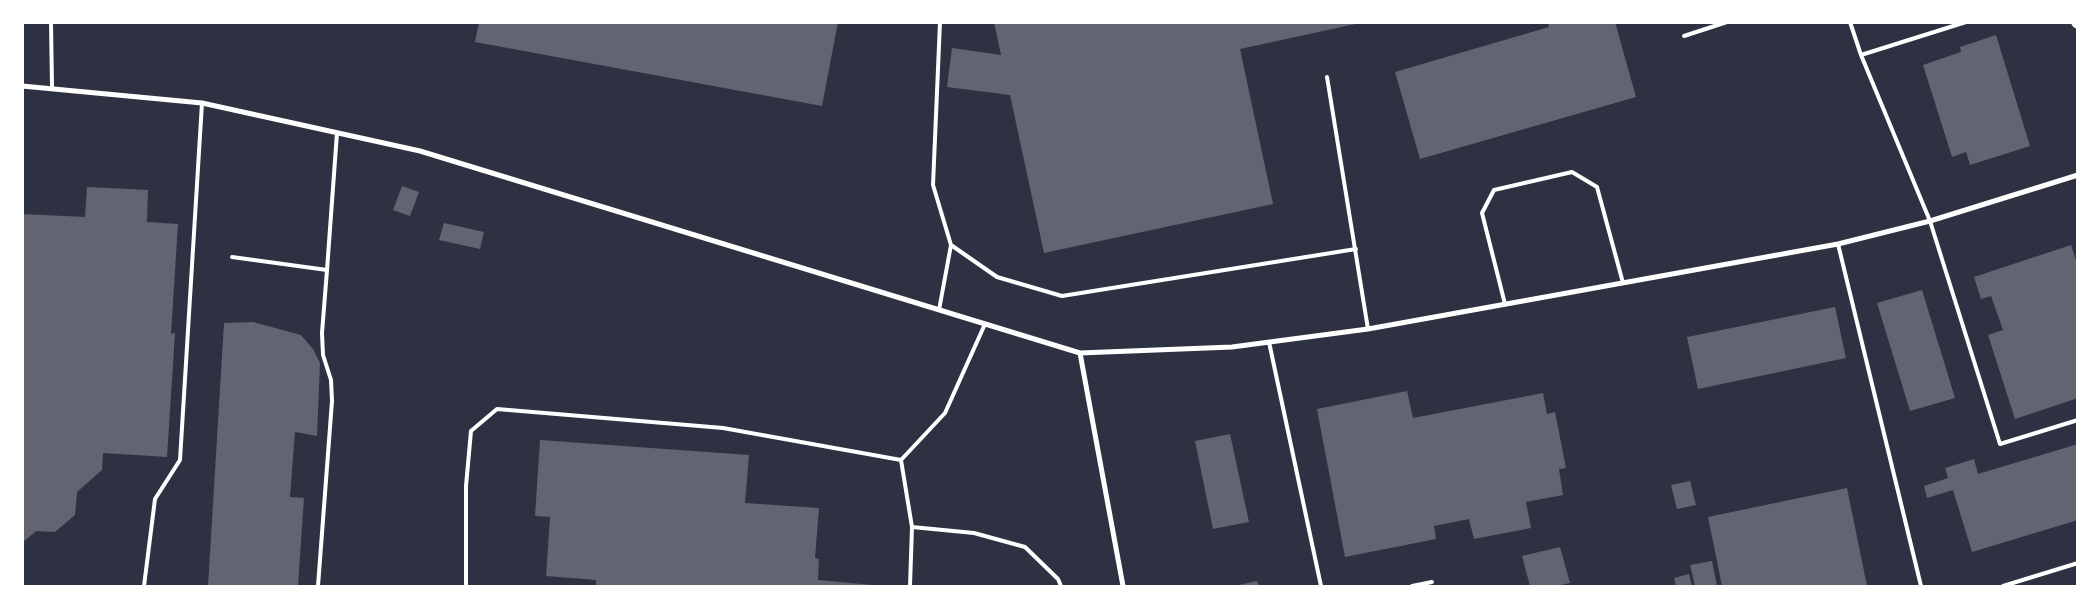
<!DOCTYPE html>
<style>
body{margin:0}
#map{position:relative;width:2100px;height:609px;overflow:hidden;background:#2d3142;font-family:Manrope,sans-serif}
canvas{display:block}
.frame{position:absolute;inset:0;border:24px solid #fff;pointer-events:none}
</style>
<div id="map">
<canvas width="2100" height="609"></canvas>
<div class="frame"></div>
</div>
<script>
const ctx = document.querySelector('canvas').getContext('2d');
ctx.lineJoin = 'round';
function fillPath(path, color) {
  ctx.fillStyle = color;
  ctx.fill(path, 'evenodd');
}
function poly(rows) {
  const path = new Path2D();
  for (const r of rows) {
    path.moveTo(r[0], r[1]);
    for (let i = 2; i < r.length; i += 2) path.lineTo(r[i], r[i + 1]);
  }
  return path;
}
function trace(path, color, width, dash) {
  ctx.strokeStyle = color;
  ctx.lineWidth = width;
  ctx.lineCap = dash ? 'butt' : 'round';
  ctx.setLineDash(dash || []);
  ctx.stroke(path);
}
const building = poly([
 [479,22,838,22,822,106,475,42],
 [994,22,1360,22,1360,23,1240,49,1273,204,1044,253,1010,95,947,87,952,48,1001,55],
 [1548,22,1615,22,1636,97,1420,159,1395,72,1549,27],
 [1996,35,2030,146,1970,165,1966,152,1952,157,1923,65,1961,52,1960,47],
 [402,186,419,192,410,216,393,210],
 [87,187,148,190,147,222,178,224,171,334,175,333,167,457,103,453,102,470,77,492,75,515,55,532,36,531,22,543,22,214,85,217],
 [444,223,484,232,480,249,439,240],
 [2071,245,2078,267,2078,398,2015,419,1988,335,2003,330,1991,296,1981,299,1974,277],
 [1922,290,1955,398,1910,411,1877,303],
 [1835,307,1846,358,1698,389,1687,337],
 [253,322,301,335,313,349,320,363,317,436,295,432,290,497,304,498,298,586,208,586,224,323],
 [1407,391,1413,418,1543,393,1547,414,1555,412,1566,468,1559,469,1563,495,1526,502,1531,528,1474,539,1469,519,1434,526,1436,539,1345,557,1317,409],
 [1230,434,1249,522,1213,529,1195,441],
 [540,440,749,455,745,503,819,508,815,558,819,559,818,580,883,586,596,586,596,580,546,576,550,517,535,516],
 [2078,444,2078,520,1972,552,1953,490,1927,498,1924,486,1948,478,1945,468,1974,459,1978,474],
 [1690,481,1696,505,1677,509,1671,485],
 [1847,488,1867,586,1722,586,1708,517],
 [1560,547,1570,583,1556,586,1530,586,1522,556],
 [1712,561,1717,586,1695,586,1690,565],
 [1689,574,1692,586,1676,586,1674,578],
 [1257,581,1259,586,1234,586]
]);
const service = poly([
 [51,22,52,87],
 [940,22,933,185,951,245,997,277,1062,296,1356,249],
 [1850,22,1861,55],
 [1966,22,1861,55,1930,221,2000,444,2078,420],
 [1684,36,1727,22],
 [1327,77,1368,329],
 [1838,244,1921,586],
 [232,257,327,270,337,133],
 [1505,304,1482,213,1494,190,1572,172,1597,187,1623,283],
 [939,310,951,245],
 [1269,342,1321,586],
 [901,460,912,527],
 [144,586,155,499,180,460,202,103],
 [318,586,332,401,331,380,323,355,322,333,327,270],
 [466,586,466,486,471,431,497,409,723,428,901,460,945,413,985,324],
 [910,586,912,527,974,533,1025,547,1058,579,1061,586],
 [1412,586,1432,582],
 [2003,586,2078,563]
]);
const minor = poly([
 [22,86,202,103,420,151,1080,353,1232,347,1368,329,1838,244,1930,221,2078,175],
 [1080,353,1123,586]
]);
const primary = poly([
 [2077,22,2078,23]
]);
fillPath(building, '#626471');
trace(service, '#fff', 4);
trace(minor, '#fff', 5);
trace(primary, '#fff', 12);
</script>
